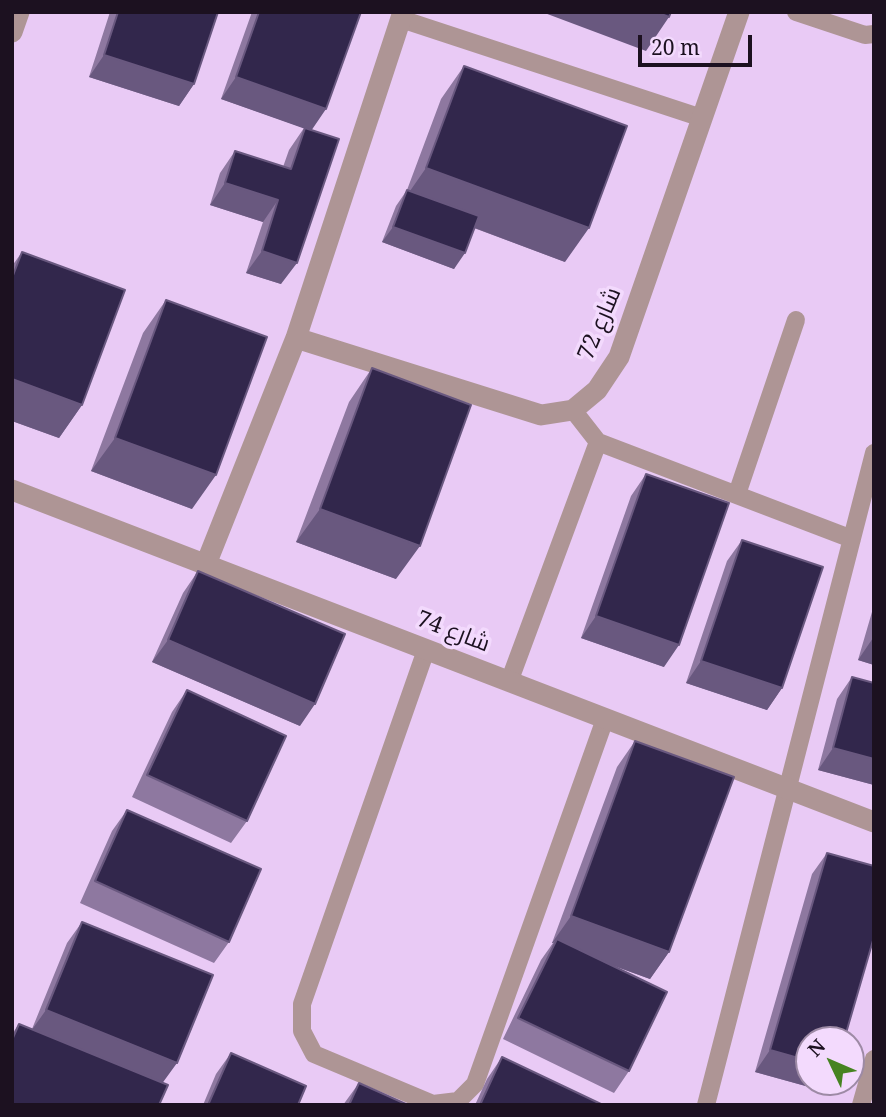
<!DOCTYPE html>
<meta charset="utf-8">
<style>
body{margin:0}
#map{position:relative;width:886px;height:1117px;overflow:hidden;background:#e9caf5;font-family:"Noto Serif",serif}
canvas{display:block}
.frame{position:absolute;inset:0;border:14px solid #1c1120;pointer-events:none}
.north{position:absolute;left:795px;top:1026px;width:70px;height:70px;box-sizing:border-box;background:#f3dafd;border:2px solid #9d8aa5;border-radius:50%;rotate:314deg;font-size:19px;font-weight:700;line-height:28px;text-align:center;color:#1c1120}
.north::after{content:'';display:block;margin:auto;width:24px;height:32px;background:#468321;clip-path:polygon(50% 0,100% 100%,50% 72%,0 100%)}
.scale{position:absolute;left:638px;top:35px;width:114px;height:32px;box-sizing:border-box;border:4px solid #1c1120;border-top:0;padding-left:9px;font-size:21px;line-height:24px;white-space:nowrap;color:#1c1120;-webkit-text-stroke:5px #f3dafd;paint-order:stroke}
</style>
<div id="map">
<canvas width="886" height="1117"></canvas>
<div class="frame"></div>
<div class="north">N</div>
<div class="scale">20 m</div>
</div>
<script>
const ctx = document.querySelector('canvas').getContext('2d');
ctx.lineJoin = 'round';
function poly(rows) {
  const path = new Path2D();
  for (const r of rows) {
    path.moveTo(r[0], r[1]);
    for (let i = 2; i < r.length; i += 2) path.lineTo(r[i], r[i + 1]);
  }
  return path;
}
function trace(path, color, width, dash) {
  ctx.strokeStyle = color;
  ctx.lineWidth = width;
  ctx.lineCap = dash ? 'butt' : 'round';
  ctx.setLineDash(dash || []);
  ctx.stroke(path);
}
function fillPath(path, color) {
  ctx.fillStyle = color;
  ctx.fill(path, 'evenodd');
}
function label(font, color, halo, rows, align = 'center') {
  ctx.font = font + ' "Noto Serif",Cairo,serif';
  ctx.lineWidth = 7;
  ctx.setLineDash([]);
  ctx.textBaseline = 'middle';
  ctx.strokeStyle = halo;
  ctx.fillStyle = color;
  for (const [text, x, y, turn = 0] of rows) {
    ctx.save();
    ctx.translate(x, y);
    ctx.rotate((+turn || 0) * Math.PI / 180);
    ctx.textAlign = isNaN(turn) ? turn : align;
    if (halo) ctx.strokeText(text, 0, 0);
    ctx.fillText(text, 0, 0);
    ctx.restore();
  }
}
const service = poly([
 [796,12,865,35,874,34],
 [401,19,702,118],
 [573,410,598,442,852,539],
 [737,494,796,320],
 [426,650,302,1004,302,1031,314,1054,433,1104,458,1101,475,1084,605,719],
 [509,682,598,442],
 [706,1105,874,453],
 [861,1105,874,1059]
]);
const minor = poly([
 [12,32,19,12],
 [296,338,541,415,573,410,597,390,619,357,739,12],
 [12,490,874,822],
 [206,564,296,338,403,12]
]);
const wall = poly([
 [110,12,218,12,194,84,179,106,89,77],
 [252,12,361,12,311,130,281,284,246,273,263,222,210,205,220,173,235,151,283,167,289,150,304,128,221,99],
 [464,66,565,262,474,228,454,269,382,242,396,206,407,190,441,99],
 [22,252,82,405,59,438,12,421,12,266],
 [166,300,192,509,91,471,143,333],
 [372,368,396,579,296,542,349,402],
 [646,474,664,667,581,638,631,496],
 [742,540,782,688,767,710,686,683,727,561],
 [198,571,300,726,152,662,183,593],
 [874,605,874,665,858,660],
 [852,677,874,785,818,770,837,699],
 [187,690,247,821,231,843,132,797,172,712],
 [635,741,669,952,650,979,606,963,629,1071,614,1093,503,1039,541,960,553,943,552,943,617,767],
 [127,810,229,942,214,963,80,903,112,831],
 [827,853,809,1082,826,1082,820,1090,755,1072,812,874],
 [82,922,163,1083,12,1105,12,1034,19,1024,32,1029,67,943],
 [231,1053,298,1105,203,1105,216,1074],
 [502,1057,603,1105,475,1105,487,1079],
 [359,1083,408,1105,343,1105]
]);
const shadedWall = poly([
 [542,12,656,12,669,17,646,51],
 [104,55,194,84,179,106,89,77],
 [236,77,326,109,311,131,221,99],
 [426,168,589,228,565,262,403,201],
 [225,183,278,200,263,222,210,205],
 [393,227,465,253,454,269,382,242],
 [262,251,297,263,281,284,246,273],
 [12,379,82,405,59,438,12,421],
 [115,438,216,475,192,509,91,471],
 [320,509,420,546,396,579,296,542],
 [596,616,679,645,664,667,581,638],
 [873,638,874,639,874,665,858,660],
 [168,640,315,704,300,726,152,662],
 [701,661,782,688,767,710,686,683],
 [833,748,874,759,874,785,818,770],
 [571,916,669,952,650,979,554,944,557,939,553,943,552,943],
 [46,1010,177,1063,161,1085,31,1031],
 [770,1050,809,1061,809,1082,826,1082,820,1090,755,1072]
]);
const building = poly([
 [118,12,218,12,194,84,104,55,118,12],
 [259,12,361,12,326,109,236,77,259,12],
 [656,12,671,12,669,17,656,12],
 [464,66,627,126,589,228,426,168,464,66],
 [305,128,339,139,297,263,262,251,278,200,225,183,235,151,291,169,305,128],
 [407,190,479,216,465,253,393,227,407,190],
 [22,252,125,290,82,405,12,379,12,278,22,252],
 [166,300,267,337,216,475,115,438,166,300],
 [372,368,471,405,420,546,320,509,372,368],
 [646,474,729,503,679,645,596,616,646,474],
 [742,540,823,567,782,688,701,661,742,540],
 [198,571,345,634,315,704,168,640,198,571],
 [852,677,874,683,874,759,833,748,852,677],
 [187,690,286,736,247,821,147,775,187,690],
 [635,741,734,777,669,952,571,916,635,741],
 [127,810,261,869,229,942,95,881,127,810],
 [827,853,874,866,874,937,844,1040,809,1040,809,1061,770,1050,827,853],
 [82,922,213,975,177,1063,46,1010,82,922],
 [557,939,667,992,629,1071,518,1018,557,939],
 [19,1024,168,1085,159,1105,12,1105,12,1040,19,1024],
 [231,1053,306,1086,298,1105,208,1105,231,1053],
 [502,1057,603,1105,480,1105,502,1057],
 [359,1083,408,1105,349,1105,359,1083]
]);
const streetNames = [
 ["شارع 72",600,324,-67],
 ["شارع 74",453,632,21]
];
trace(service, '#ae9595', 18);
trace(minor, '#ae9595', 21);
fillPath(wall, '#8e78a0');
fillPath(shadedWall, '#69587f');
fillPath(building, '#32274c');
trace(building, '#69587f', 2);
label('23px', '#1c1120', '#f3dafd', streetNames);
</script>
